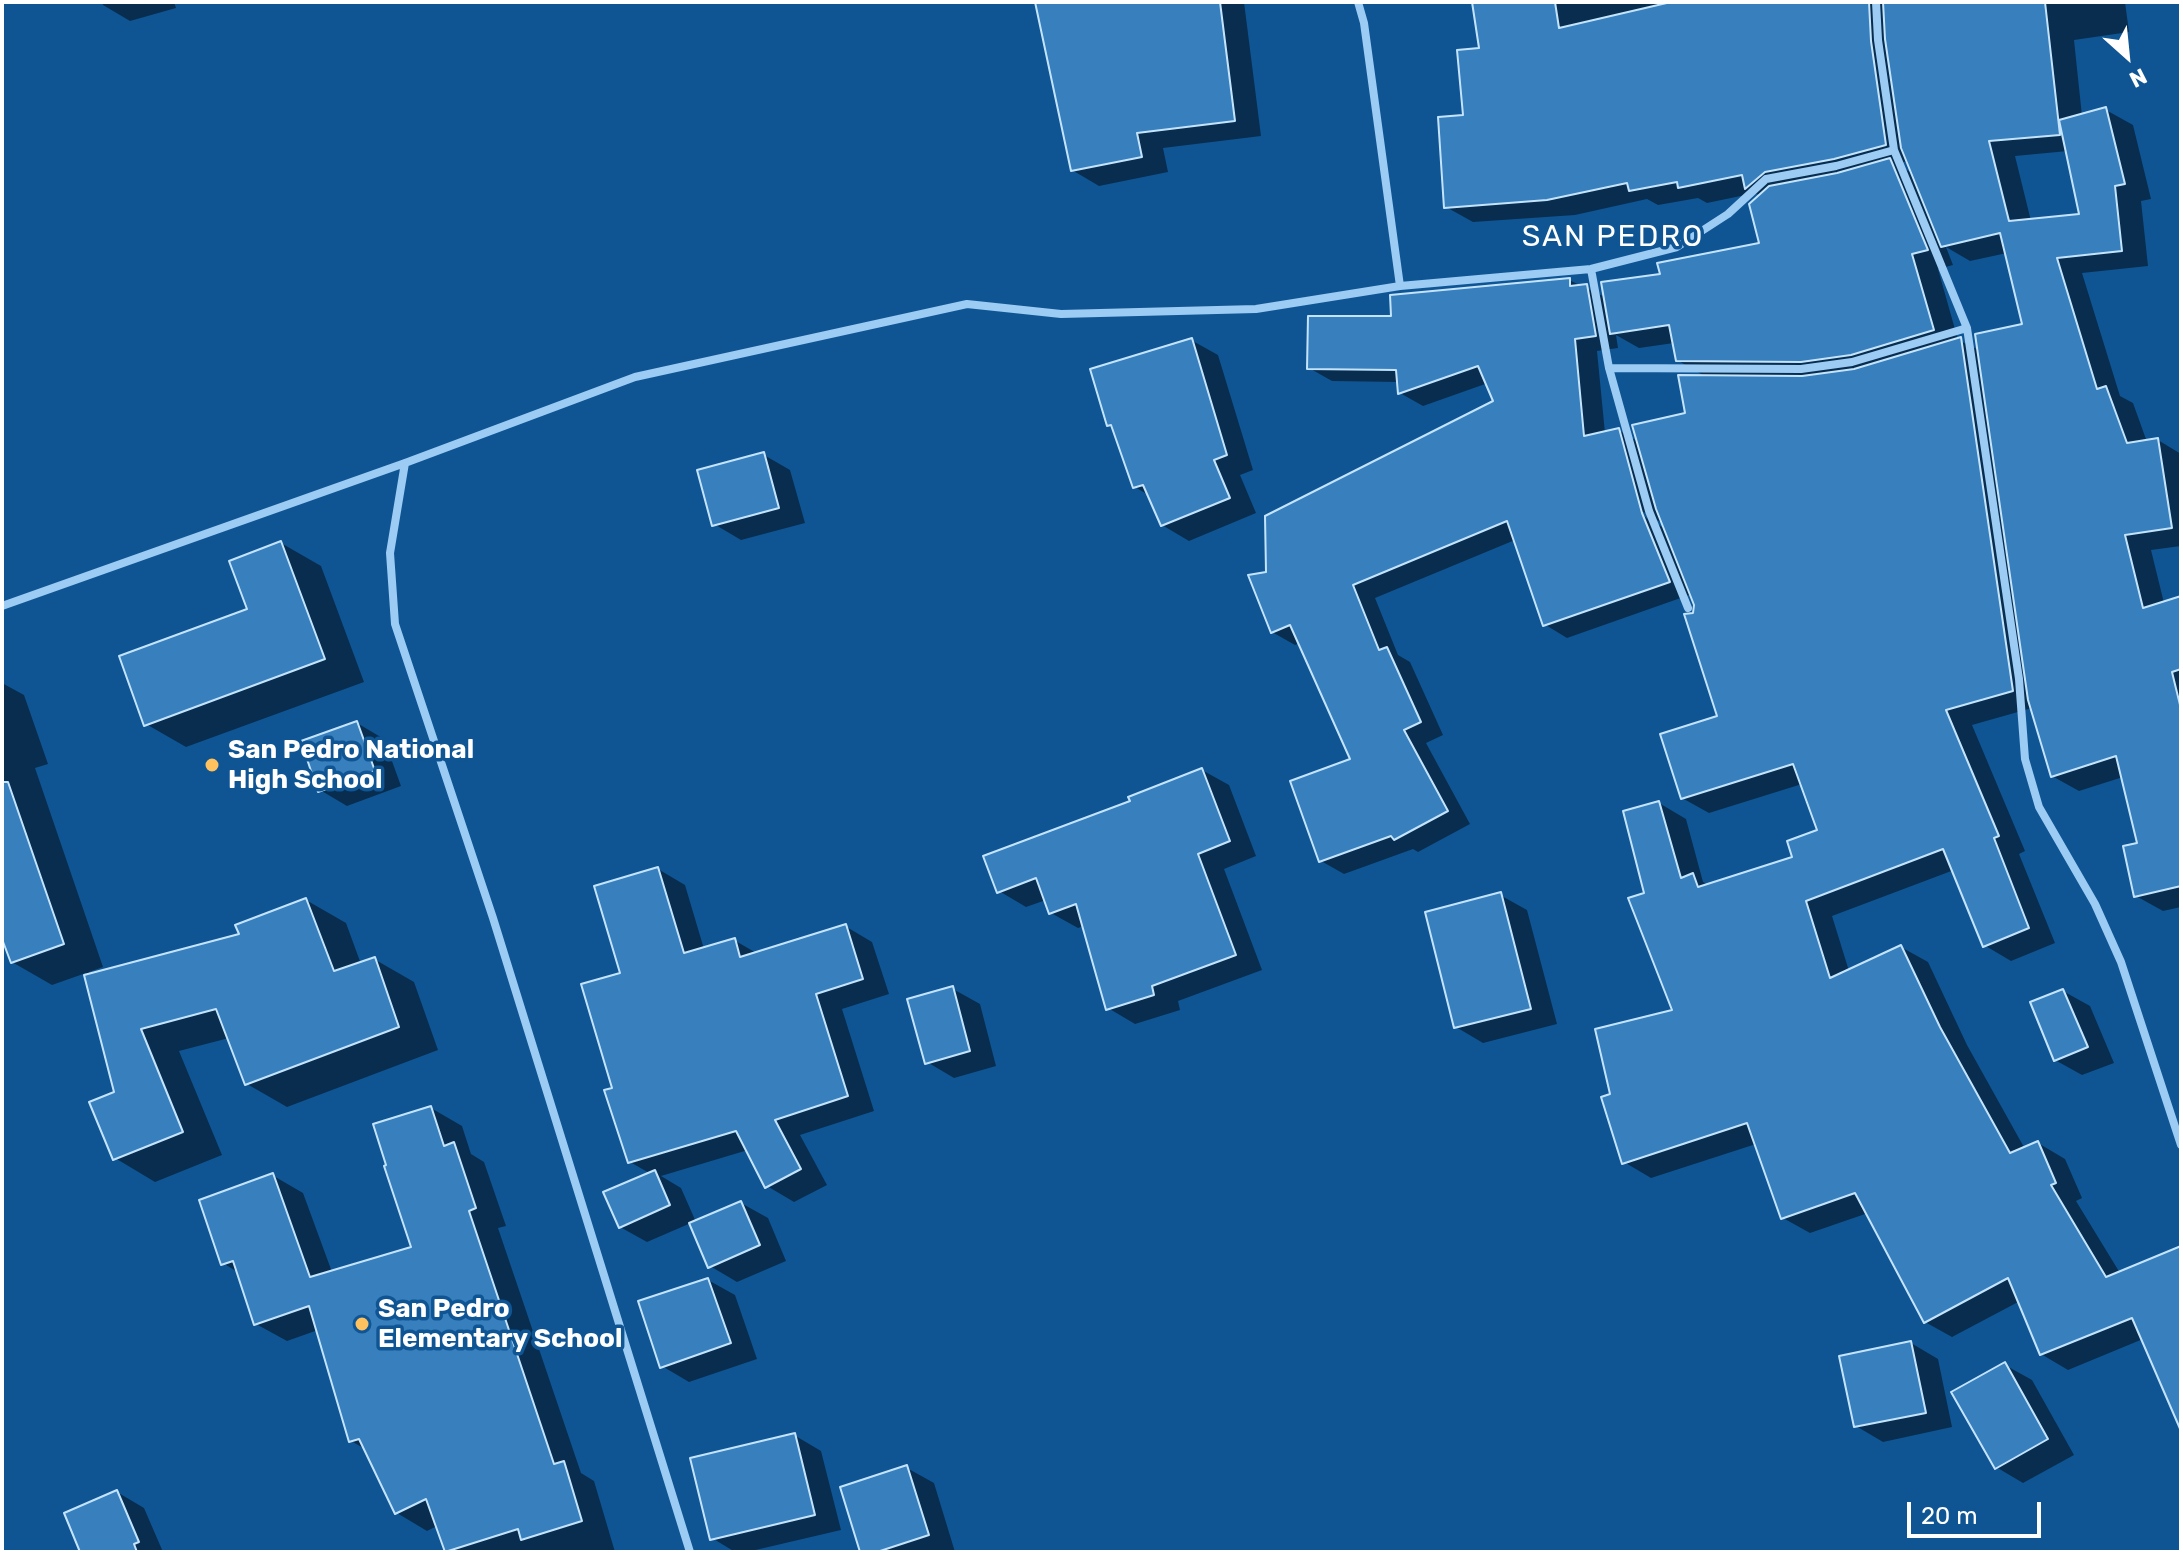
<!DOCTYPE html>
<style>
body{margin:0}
#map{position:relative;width:2183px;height:1554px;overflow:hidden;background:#0f5594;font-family:Rubik,sans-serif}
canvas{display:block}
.frame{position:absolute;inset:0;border:4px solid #fff;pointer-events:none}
.north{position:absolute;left:2087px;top:16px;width:80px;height:80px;-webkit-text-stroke:6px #0f5594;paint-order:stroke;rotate:153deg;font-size:22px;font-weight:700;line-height:32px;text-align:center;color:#fff}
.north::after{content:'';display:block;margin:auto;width:28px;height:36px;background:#fff;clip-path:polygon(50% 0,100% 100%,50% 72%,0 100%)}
.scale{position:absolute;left:1907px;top:1502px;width:134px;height:36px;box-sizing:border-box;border:4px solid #fff;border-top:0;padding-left:10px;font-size:24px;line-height:28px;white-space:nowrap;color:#fff;-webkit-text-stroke:6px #0f5594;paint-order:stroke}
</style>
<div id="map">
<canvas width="2183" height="1554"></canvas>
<div class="frame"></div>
<div class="north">N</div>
<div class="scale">20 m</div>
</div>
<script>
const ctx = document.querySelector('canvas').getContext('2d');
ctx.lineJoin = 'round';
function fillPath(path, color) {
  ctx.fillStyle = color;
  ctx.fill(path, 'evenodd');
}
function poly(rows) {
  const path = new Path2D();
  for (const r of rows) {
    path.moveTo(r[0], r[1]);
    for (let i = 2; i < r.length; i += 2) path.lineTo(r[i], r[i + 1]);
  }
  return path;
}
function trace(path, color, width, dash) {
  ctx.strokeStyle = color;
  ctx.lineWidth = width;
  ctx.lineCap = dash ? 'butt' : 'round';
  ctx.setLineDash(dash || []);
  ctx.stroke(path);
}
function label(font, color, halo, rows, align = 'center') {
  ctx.font = font + ' Rubik,sans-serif';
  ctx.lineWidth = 7;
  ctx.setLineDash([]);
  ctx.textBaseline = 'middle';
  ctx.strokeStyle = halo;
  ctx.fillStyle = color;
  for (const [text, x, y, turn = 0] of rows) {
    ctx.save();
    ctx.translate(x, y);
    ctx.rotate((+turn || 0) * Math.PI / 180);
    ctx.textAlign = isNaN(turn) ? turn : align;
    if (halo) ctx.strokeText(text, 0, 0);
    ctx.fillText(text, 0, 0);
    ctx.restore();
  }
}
const shadow = poly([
 [102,2,174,2,176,8,130,21,103,5],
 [1038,2,1244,2,1261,136,1163,148,1168,172,1099,186,1072,170],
 [1474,2,2125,2,2129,32,2074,40,2082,116,2106,110,2133,125,2151,199,2141,201,2148,266,2082,273,2120,396,2133,403,2147,442,2158,440,2181,454,2181,546,2151,550,2164,603,2181,598,2181,907,2163,911,2136,896,2140,844,2123,777,2079,791,2052,776,2032,708,1972,725,2025,851,2019,854,2055,943,2011,961,1984,945,1954,870,1832,916,1849,971,1901,947,1928,962,1967,1045,2025,1149,2038,1143,2065,1159,2082,1198,2076,1201,2120,1273,2181,1248,2181,1402,2143,1339,2068,1370,2041,1354,2020,1301,1952,1337,1925,1322,1868,1213,1810,1233,1783,1218,1756,1144,1651,1178,1624,1162,1613,1096,1675,1011,1646,894,1659,803,1686,819,1703,882,1709,885,1795,859,1820,831,1802,784,1709,813,1682,798,1720,717,1695,615,1697,605,1692,594,1567,638,1544,624,1515,540,1375,598,1398,655,1410,662,1443,735,1426,743,1470,824,1418,852,1413,849,1344,874,1321,861,1352,760,1300,643,1295,645,1272,632,1269,574,1496,402,1488,383,1423,406,1400,393,1399,382,1332,381,1309,368,1394,318,1569,280,1605,297,1761,244,1761,196,1755,193,1707,203,1698,198,1658,205,1647,199,1575,215,1473,222,1446,207,1481,49],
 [2068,151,2082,216,2031,221,2015,156],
 [1908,161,1914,174,1896,164],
 [1946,247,1970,261,2007,253,2024,325,1979,350,1958,340,1938,269,1953,265],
 [1616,335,1639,348,1674,343,1677,360,1708,378,1688,415,1639,442,1618,430,1605,433,1597,351,1618,348],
 [1635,507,1664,524,1664,528,1633,510],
 [1191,340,1218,355,1253,470,1240,475,1256,513,1189,541,1162,525,1150,496,1135,487,1115,428,1109,425],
 [764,455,790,470,805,523,741,540,714,524],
 [281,543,321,566,364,682,186,747,146,724,250,610],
 [2,683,24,695,48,764,35,768,103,967,89,972,90,975,241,935,306,900,346,923,361,964,374,959,414,982,438,1050,287,1107,247,1084,229,1038,179,1051,222,1155,155,1182,115,1158,117,1093,86,973,52,985,12,962,2,933],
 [357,723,384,739,401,786,347,806,320,790],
 [1202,770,1229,785,1256,856,1224,869,1262,970,1178,1001,1180,1010,1135,1024,1108,1008,1084,926,1078,928,1051,913,1046,900,1026,907,999,891,1132,802],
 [658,869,685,885,704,949,734,940,758,954,845,926,872,942,889,994,842,1009,874,1111,800,1135,827,1185,794,1202,767,1186,748,1150,661,1176,681,1188,696,1222,741,1203,768,1218,786,1261,737,1282,710,1266,691,1223,647,1242,620,1227,651,1174,630,1162,614,1089,623,974],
 [1500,895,1527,910,1557,1024,1483,1043,1456,1027],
 [953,989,980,1004,996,1066,954,1078,927,1062],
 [2063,991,2090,1006,2114,1063,2082,1075,2055,1060],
 [431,1108,462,1126,471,1154,484,1162,506,1226,498,1228,581,1473,594,1481,615,1552,445,1551,437,1526,427,1531,397,1513,367,1450,351,1441,318,1330,287,1341,256,1324,239,1273,223,1263,272,1175,303,1193,332,1272,414,1248],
 [708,1280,735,1295,757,1359,689,1382,662,1366],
 [1911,1343,1938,1359,1952,1427,1883,1442,1856,1426],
 [2005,1365,2032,1380,2074,1455,2023,1483,1996,1467],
 [794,1435,821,1451,841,1530,747,1552,735,1552,712,1538],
 [907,1468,934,1483,955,1552,863,1552],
 [117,1492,144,1508,163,1552,82,1552]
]);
const building = poly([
 [1035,2,1220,2,1235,121,1137,133,1142,157,1071,171,1035,2],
 [1472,2,1555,2,1559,28,1671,2,1869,2,1871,41,1886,145,1834,159,1765,172,1745,189,1742,175,1678,188,1677,182,1629,191,1627,183,1547,200,1444,208,1438,117,1463,115,1457,50,1479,48,1472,2],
 [1883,2,2045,2,2060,135,1989,141,2009,221,2079,214,2059,120,2106,107,2125,184,2115,186,2122,251,2057,258,2097,389,2106,386,2127,443,2158,438,2172,528,2125,535,2143,608,2181,596,2181,669,2172,672,2181,709,2181,886,2134,897,2123,846,2137,843,2116,756,2051,777,2028,700,1975,334,2022,324,2000,233,1941,247,1901,148,1885,39,1883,2],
 [1890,158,1928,250,1912,254,1934,330,1851,355,1801,362,1676,361,1669,325,1610,334,1601,282,1660,274,1657,263,1759,243,1749,204,1769,186,1837,173,1890,158],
 [1570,278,1570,286,1587,284,1596,336,1575,339,1584,436,1619,428,1642,513,1670,582,1543,626,1507,521,1353,585,1379,650,1387,647,1421,722,1404,730,1448,811,1394,840,1391,836,1319,862,1290,781,1350,759,1290,625,1271,633,1248,575,1266,572,1265,516,1493,401,1478,366,1398,394,1396,370,1307,369,1308,316,1391,316,1390,295,1570,278],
 [1961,337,2013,691,1946,710,1999,836,1994,838,2029,928,1983,947,1943,849,1806,901,1830,978,1901,945,1940,1027,2010,1153,2038,1141,2056,1183,2051,1185,2106,1277,2181,1246,2181,1431,2132,1318,2040,1355,2008,1278,1924,1323,1855,1193,1781,1219,1747,1123,1622,1164,1601,1097,1610,1094,1595,1029,1672,1010,1628,898,1644,893,1623,811,1659,801,1681,878,1693,873,1698,887,1792,857,1787,841,1817,830,1793,764,1681,799,1660,734,1717,716,1684,614,1693,613,1694,605,1656,509,1632,425,1685,413,1678,375,1802,376,1854,369,1961,337],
 [1192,338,1227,455,1214,460,1230,498,1161,526,1143,485,1133,488,1111,425,1107,426,1090,369,1192,338],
 [764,452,779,508,712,526,697,470,764,452],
 [281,541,325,659,144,726,119,656,247,609,229,561,281,541],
 [357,721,375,771,318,792,301,741,357,721],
 [1202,768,1230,841,1198,854,1236,955,1152,986,1154,995,1106,1010,1076,904,1049,914,1036,878,997,893,983,856,1130,801,1128,797,1202,768],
 [2,782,8,782,64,944,11,963,2,939,2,782],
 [658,867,684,953,735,938,740,957,846,924,863,979,816,994,848,1096,775,1120,801,1169,765,1188,736,1131,628,1163,604,1090,612,1088,581,984,620,973,594,886,658,867],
 [1501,892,1531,1009,1454,1028,1425,912,1501,892],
 [306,898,334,971,375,957,399,1027,245,1085,216,1009,141,1029,183,1132,113,1160,89,1102,114,1092,84,975,239,934,235,925,306,898],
 [953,986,970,1051,925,1064,907,999,953,986],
 [2063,989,2088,1047,2054,1061,2030,1002,2063,989],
 [431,1106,444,1146,454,1142,476,1208,469,1211,554,1464,564,1461,582,1521,521,1540,518,1529,445,1552,426,1499,395,1514,359,1439,349,1442,309,1306,254,1325,233,1261,221,1265,199,1200,273,1173,310,1277,411,1247,384,1166,386,1165,373,1124,431,1106],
 [655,1170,670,1205,619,1228,603,1192,655,1170],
 [741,1201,760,1245,708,1268,689,1223,741,1201],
 [708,1278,731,1343,660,1368,638,1301,708,1278],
 [1911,1341,1926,1413,1854,1427,1839,1356,1911,1341],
 [2005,1362,2048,1439,1995,1469,1951,1392,2005,1362],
 [795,1433,815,1515,710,1540,690,1458,795,1433],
 [907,1465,929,1535,877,1552,860,1552,840,1487,907,1465],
 [117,1490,139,1542,134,1544,137,1552,80,1552,64,1513,117,1490]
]);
const minor = poly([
 [1358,2,1364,23,1400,286],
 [1876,2,1878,40,1894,150,1967,328,2019,679,2025,759,2039,807,2095,904,2121,962,2181,1145],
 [1591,269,1609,368,1649,511,1688,608],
 [1609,368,1801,369,1852,362,1967,328],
 [405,463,390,553,395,624,493,918,690,1552],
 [2,606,405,463,635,377,967,304,1061,314,1256,309,1400,286,1591,269,1677,247,1728,214,1766,179,1836,166,1894,150]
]);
const markers = [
 [212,765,8,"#ffc25f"],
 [362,1324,8,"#ffc25f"]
];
const poiNames = [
 ["San Pedro National",228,750],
 ["High School",228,780],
 ["San Pedro",378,1309],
 ["Elementary School",378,1339]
];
const quarterNames = [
 ["SAN PEDRO",1613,237]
];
fillPath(shadow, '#0007');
fillPath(building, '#377fbd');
trace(building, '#c4e4fe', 2);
trace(minor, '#9cccf4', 8);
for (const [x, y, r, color] of markers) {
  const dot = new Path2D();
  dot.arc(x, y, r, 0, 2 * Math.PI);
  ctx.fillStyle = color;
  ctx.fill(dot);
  trace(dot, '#0f5594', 3);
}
label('bold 26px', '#fff', '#0f5594', poiNames, 'left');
ctx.letterSpacing = '2px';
label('30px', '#fff', '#0f5594', quarterNames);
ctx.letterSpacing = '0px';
</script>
